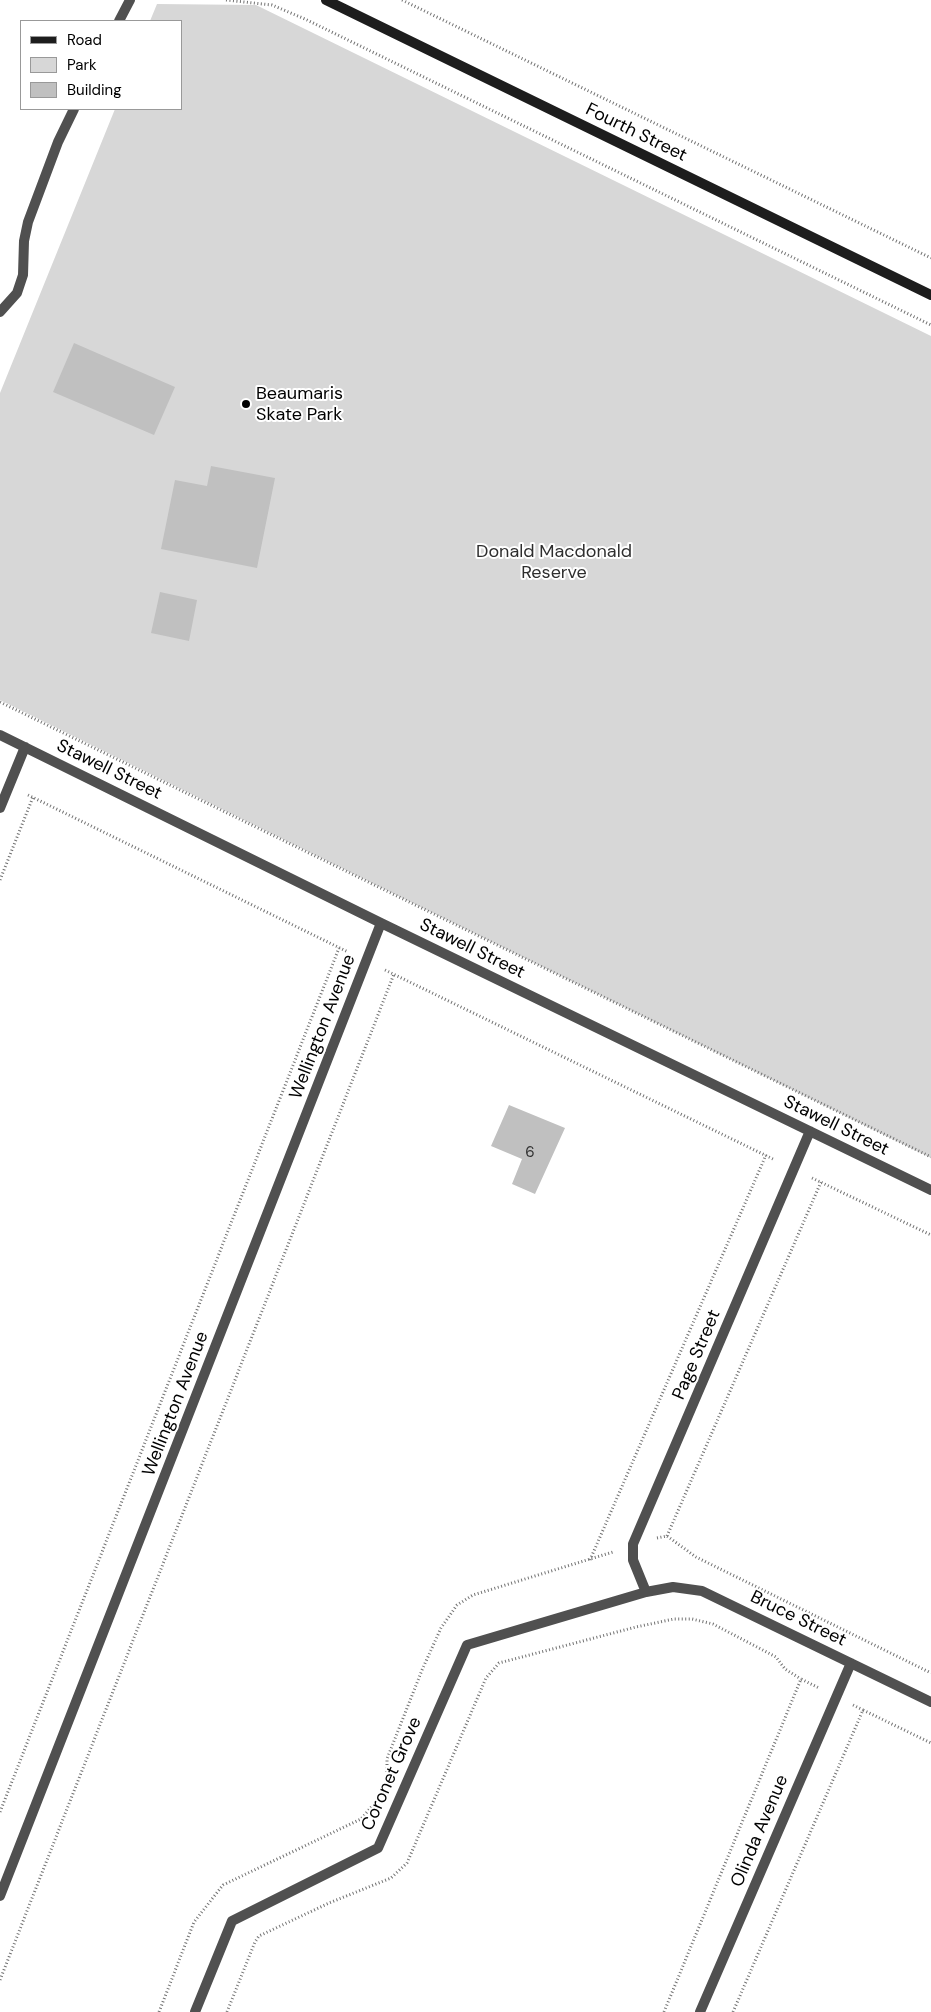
<!DOCTYPE html>
<style>
body{margin:0}
#map{position:relative;width:931px;height:2012px;overflow:hidden;background:#fff;font-family:"DM Sans",sans-serif}
canvas{display:block}
.legend{position:absolute;left:20px;top:20px;width:162px;height:90px;box-sizing:border-box;background:#fff;border:1px solid #999;margin:0;padding:6px 9px;list-style:none;font-size:15px;color:#000}
.legend li{display:flex;align-items:center;gap:10px;height:25px}
.legend b{width:25px;border:1px solid #999}
</style>
<div id="map">
<canvas width="931" height="2012"></canvas>
<ul class="legend">
<li><b style="height:6px;background:#1d1d1d"></b>Road</li>
<li><b style="height:14px;background:#d7d7d7"></b>Park</li>
<li><b style="height:14px;background:#c0c0c0"></b>Building</li>
</ul>
</div>
<script>
const ctx = document.querySelector('canvas').getContext('2d');
ctx.lineJoin = 'round';
function fillPath(path, color) {
  ctx.fillStyle = color;
  ctx.fill(path, 'evenodd');
}
function poly(rows) {
  const path = new Path2D();
  for (const r of rows) {
    path.moveTo(r[0], r[1]);
    for (let i = 2; i < r.length; i += 2) path.lineTo(r[i], r[i + 1]);
  }
  return path;
}
function trace(path, color, width, dash) {
  ctx.strokeStyle = color;
  ctx.lineWidth = width;
  ctx.lineCap = dash ? 'butt' : 'round';
  ctx.setLineDash(dash || []);
  ctx.stroke(path);
}
function label(font, color, halo, rows, align = 'center') {
  ctx.font = font + ' "DM Sans",sans-serif';
  ctx.lineWidth = 4;
  ctx.setLineDash([]);
  ctx.textBaseline = 'middle';
  ctx.strokeStyle = halo;
  ctx.fillStyle = color;
  for (const [text, x, y, turn = 0] of rows) {
    ctx.save();
    ctx.translate(x, y);
    ctx.rotate((+turn || 0) * Math.PI / 180);
    ctx.textAlign = isNaN(turn) ? turn : align;
    if (halo) ctx.strokeText(text, 0, 0);
    ctx.fillText(text, 0, 0);
    ctx.restore();
  }
}
const green = poly([
 [157,4,256,5,931,336,931,1158,0,700,0,393,115,109,181,109,181,21,150,21]
]);
const building = poly([
 [74,343,175,387,154,435,53,392],
 [211,466,275,478,257,568,161,549,175,480,207,486],
 [160,592,197,600,189,641,151,633],
 [509,1105,565,1128,535,1194,512,1184,522,1159,491,1146]
]);
const path = poly([
 [226,0,272,5,305,19,931,325],
 [402,0,931,258],
 [0,702,931,1157],
 [28,795,348,952],
 [0,880,33,797],
 [385,970,775,1160],
 [812,1178,931,1235],
 [667,1536,821,1182],
 [657,1538,667,1536,696,1557,931,1673],
 [590,1560,766,1155],
 [853,1705,863,1710],
 [387,1772,387,1759,422,1670,441,1628,457,1605,473,1595,613,1552],
 [0,1812,339,948],
 [0,1980,394,974],
 [159,2012,194,1922,223,1885,361,1819,373,1805],
 [227,2012,255,1942,259,1936,329,1903,391,1878,407,1863,486,1678,499,1663,636,1627,674,1619,692,1619,713,1624,776,1657,785,1669,801,1679],
 [664,2012,801,1679,819,1688],
 [733,2012,863,1710,931,1743]
]);
const street = poly([
 [119,21,130,0],
 [0,312,17,293,23,275,24,241,28,222,58,142,74,109],
 [0,735,381,923,931,1190],
 [0,808,25,747],
 [646,1592,633,1560,633,1544,810,1131],
 [0,1896,381,923],
 [195,2012,232,1921,378,1848,467,1645,646,1592,673,1587,702,1591,931,1702],
 [700,2012,851,1663]
]);
const secondary = poly([
 [326,0,931,295]
]);
const markers = [
 [246,404,5,"#000"]
];
const numberNames = [
 ["6",530,1153]
];
const streetNames = [
 ["Fourth Street",636,133,26],
 ["Stawell Street",109,770,26],
 ["Stawell Street",472,949,26],
 ["Wellington Avenue",323,1027,-69],
 ["Stawell Street",836,1126,26],
 ["Page Street",697,1355,-67],
 ["Wellington Avenue",176,1404,-69],
 ["Bruce Street",798,1619,26],
 ["Coronet Grove",392,1774,-66],
 ["Olinda Avenue",760,1831,-67]
];
const poiNames = [
 ["Beaumaris",256,394],
 ["Skate Park",256,415]
];
const parkNames = [
 ["Donald Macdonald",554,552],
 ["Reserve",554,573]
];
fillPath(green, '#d7d7d7');
fillPath(building, '#c0c0c0');
trace(path, '#727272', 3, [1, 2.5]);
trace(street, '#505050', 10);
trace(secondary, '#1d1d1d', 10);
for (const [x, y, r, color] of markers) {
  const dot = new Path2D();
  dot.arc(x, y, r, 0, 2 * Math.PI);
  ctx.fillStyle = color;
  ctx.fill(dot);
  trace(dot, '#fff', 2);
}
label('15px', '#303030', null, numberNames);
label('18px', '#000', '#fff', streetNames);
label('18px', '#000', '#fff', poiNames, 'left');
label('18px', '#2e2e2e', '#fff', parkNames);
</script>
